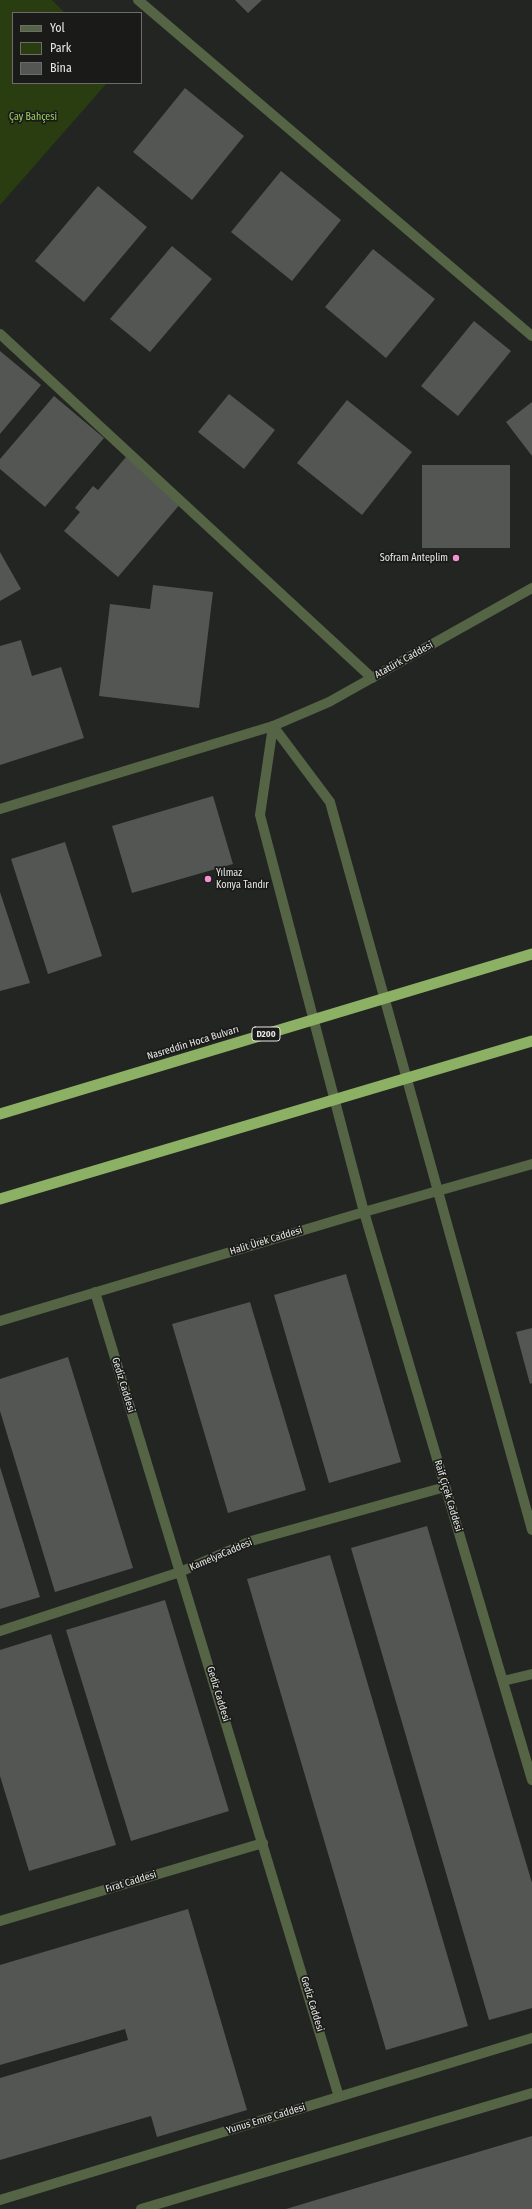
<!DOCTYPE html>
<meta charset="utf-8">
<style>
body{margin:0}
#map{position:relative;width:532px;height:2209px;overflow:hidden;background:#232522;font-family:"Fira Sans Condensed",sans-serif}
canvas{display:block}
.legend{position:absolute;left:12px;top:12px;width:130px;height:72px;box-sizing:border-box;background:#1a1b18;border:1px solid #6c6d6a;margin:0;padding:5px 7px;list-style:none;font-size:12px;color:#e7e8e6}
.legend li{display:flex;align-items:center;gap:8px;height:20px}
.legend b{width:20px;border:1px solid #6c6d6a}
</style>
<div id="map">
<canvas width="532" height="2209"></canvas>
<ul class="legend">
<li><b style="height:5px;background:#546444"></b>Yol</li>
<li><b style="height:11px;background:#293d10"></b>Park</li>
<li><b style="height:11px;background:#545653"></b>Bina</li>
</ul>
</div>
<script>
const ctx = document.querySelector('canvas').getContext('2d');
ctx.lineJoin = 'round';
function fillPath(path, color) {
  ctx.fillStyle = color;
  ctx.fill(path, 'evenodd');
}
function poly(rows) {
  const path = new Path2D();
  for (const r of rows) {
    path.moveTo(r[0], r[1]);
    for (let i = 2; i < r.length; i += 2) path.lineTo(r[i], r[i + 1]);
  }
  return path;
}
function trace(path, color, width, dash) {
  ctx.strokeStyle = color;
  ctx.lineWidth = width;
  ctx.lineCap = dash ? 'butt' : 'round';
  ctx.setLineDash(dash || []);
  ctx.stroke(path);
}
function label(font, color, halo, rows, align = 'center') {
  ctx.font = font + ' "Fira Sans Condensed",sans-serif';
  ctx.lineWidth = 3.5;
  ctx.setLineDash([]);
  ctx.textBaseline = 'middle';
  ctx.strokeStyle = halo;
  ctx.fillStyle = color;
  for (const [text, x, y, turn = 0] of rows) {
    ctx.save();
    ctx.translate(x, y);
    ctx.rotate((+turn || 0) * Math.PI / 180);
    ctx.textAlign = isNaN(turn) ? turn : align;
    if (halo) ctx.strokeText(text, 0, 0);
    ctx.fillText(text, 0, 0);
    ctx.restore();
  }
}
const green = poly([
 [0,0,52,0,65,13,13,13,13,83,107,83,0,205]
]);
const building = poly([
 [235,0,262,0,248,13],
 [185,88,244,136,192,200,133,152],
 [281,171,341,220,292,281,231,232],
 [98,186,147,227,84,302,35,261],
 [172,246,212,279,150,352,110,319],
 [373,249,435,299,386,358,325,307],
 [474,321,511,351,458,416,421,386],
 [0,351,41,385,0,434],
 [229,394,275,430,244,469,198,432],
 [54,396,104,438,45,507,0,469,0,459],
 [347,400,412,452,362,515,297,463],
 [532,402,532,456,506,422],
 [126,457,181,503,118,577,64,531,80,512,75,508,93,486,98,490],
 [422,465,510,465,510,548,422,548],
 [0,552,21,589,0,601],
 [153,585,213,592,199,708,99,696,110,604,150,609],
 [21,640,32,676,61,667,84,738,0,765,0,646],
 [213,796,233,864,132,893,112,826],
 [65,842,102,956,48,974,11,859],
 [0,892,30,983,0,991],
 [346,1274,401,1462,329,1483,274,1295],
 [250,1302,306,1490,228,1513,172,1324],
 [532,1328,532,1383,530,1384,516,1332],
 [68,1357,133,1568,55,1592,0,1411,0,1379],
 [0,1467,40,1597,0,1609],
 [427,1526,532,1883,532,2008,489,2020,351,1548],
 [330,1555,468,2026,386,2050,247,1579],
 [165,1600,229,1811,131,1841,66,1630],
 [51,1634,116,1845,29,1871,0,1776,0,1650],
 [188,1909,247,2110,157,2137,151,2116,0,2160,0,2078,128,2040,125,2029,0,2065,0,1965],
 [532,2136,532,2209,286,2209,316,2200]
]);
const minor = poly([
 [138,0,532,336],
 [0,334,372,678],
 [0,809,273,726]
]);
const tertiary = poly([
 [273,726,260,815,364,1212,532,1780],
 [273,726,330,802,532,1530],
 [273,726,329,702,532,588],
 [95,1292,339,2097],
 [0,1321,364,1212,532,1164],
 [0,1631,180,1572,251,1541,445,1487],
 [503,1681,532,1674],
 [0,1921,263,1843],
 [0,2200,532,2038],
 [141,2209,532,2093]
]);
const trunk = poly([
 [0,1114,532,954],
 [0,1199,532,1041]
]);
const markers = [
 [456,558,4,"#f491d4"],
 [208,879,4,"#f491d4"]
];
const shields = [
 [266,1034,28]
];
const shieldNames = [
 ["D200",266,1034]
];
const parkNames = [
 ["Çay Bahçesi",33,117]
];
const poiNames = [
 ["Sofram Anteplim",448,558],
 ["Yılmaz",216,873,"left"],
 ["Konya Tandır",216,885,"left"]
];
const streetNames = [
 ["Atatürk Caddesi",404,660,-29],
 ["Nasreddin Hoca Bulvarı",193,1043,-17],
 ["Halit Ürek Caddesi",266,1241,-17],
 ["Gediz Caddesi",123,1385,73],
 ["Raif Çiçek Caddesi",448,1496,73],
 ["KamelyaCaddesi",221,1555,-23],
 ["Gediz Caddesi",218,1694,73],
 ["Fırat Caddesi",131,1882,-17],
 ["Gediz Caddesi",312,2004,73],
 ["Yunus Emre Caddesi",266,2119,-17]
];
fillPath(green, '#293d10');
fillPath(building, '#545653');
trace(minor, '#546444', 10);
trace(tertiary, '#546444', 10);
trace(trunk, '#8cb164', 11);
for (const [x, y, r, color] of markers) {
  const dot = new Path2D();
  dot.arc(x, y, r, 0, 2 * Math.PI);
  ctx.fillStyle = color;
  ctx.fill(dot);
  trace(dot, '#1a1b18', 1.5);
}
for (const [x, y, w] of shields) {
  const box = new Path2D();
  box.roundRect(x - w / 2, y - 7, w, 14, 3);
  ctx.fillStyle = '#1a1b18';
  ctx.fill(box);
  trace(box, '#e7e8e6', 1);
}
label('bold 9px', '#e7e8e6', null, shieldNames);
label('10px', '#9fd364', '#1a1b18', parkNames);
label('10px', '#e7e8e6', '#1a1b18', poiNames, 'right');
label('10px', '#e7e8e6', '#1a1b18', streetNames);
</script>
